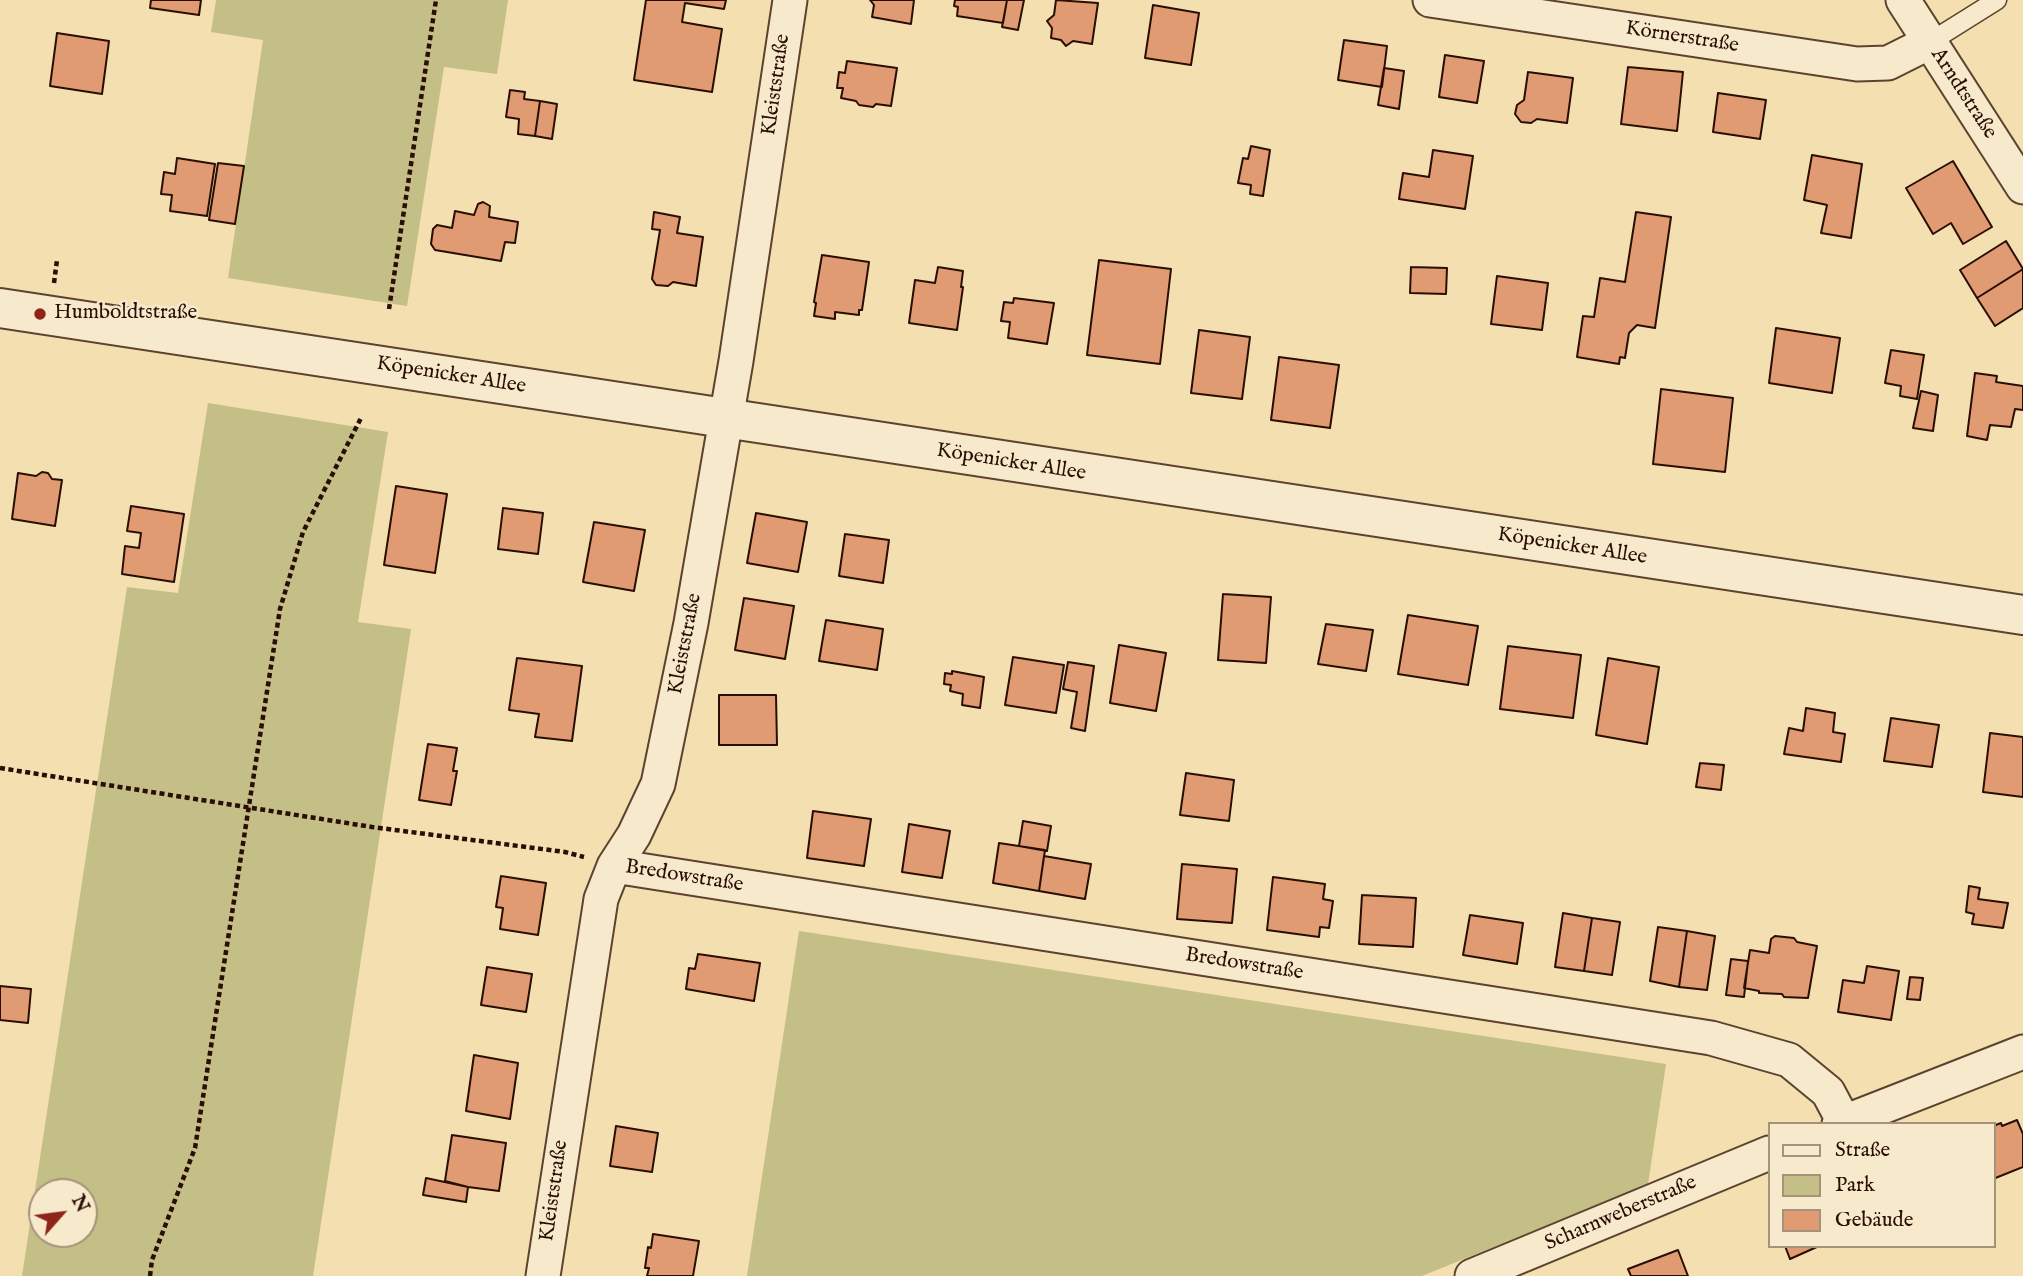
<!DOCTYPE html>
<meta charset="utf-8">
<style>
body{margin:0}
#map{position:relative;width:2023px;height:1276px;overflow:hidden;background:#f3dfb0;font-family:"IM FELL English",serif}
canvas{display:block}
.legend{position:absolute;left:1768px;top:1122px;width:228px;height:126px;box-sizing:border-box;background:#f7eacc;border:2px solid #a5927c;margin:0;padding:9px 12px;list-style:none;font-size:21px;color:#2a0e04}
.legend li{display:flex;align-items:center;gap:14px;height:35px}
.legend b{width:35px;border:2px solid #a5927c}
.north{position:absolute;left:28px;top:1178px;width:70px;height:70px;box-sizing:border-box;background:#f7eacc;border:2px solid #a5927c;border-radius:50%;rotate:62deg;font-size:19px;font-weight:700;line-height:28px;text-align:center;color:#2a0e04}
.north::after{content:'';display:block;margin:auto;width:24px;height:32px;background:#8f2418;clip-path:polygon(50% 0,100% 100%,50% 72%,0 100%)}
</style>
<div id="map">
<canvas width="2023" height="1276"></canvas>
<ul class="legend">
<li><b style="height:9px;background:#f7eacc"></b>Straße</li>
<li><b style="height:19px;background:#c3bf86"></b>Park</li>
<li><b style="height:19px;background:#e09b72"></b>Gebäude</li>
</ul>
<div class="north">N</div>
</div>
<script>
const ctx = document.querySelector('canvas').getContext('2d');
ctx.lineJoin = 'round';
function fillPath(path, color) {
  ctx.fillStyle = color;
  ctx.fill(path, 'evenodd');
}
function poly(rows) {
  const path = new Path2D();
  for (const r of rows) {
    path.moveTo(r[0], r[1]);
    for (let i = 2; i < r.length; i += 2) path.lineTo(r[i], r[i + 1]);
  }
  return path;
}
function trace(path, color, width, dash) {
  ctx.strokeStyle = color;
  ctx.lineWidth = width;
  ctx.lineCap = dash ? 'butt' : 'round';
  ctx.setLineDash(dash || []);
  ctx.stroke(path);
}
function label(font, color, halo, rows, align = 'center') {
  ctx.font = font + ' "IM FELL English",serif';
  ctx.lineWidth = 5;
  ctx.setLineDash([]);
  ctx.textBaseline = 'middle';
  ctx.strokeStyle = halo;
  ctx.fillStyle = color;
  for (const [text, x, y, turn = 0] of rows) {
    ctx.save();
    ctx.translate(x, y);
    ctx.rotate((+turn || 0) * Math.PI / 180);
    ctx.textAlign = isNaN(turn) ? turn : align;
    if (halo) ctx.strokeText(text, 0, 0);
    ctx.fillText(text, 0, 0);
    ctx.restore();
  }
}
const green = poly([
 [216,0,508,0,497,74,444,67,407,306,228,278,263,40,211,32],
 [208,403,388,432,358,622,411,629,313,1276,22,1276,127,587,178,593],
 [84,1192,84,1234,42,1234,42,1192],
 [799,931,1666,1064,1648,1184,1422,1276,747,1276]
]);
const building = poly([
 [151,0,201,0,199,15,150,8,151,0],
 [646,0,726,0,724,9,685,3,682,22,722,29,712,92,634,80,646,0],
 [870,0,914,0,911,24,872,17,874,5,870,0],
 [955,0,1007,0,1003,23,957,16,958,7,954,6,955,0],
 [1007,0,1024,0,1018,30,1002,27,1007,0],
 [1056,0,1098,3,1092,44,1073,41,1066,46,1061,40,1051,38,1052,28,1047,21,1054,15,1056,0],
 [1153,5,1199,13,1191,65,1145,58,1153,5],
 [57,33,109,41,102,94,50,86,57,33],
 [1344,40,1387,46,1382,87,1338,80,1344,40],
 [1445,55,1484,61,1477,103,1439,97,1445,55],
 [847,61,897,68,891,106,876,104,873,107,859,105,856,101,841,98,843,88,837,88,839,72,845,73,847,61],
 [1628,67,1683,72,1677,131,1621,124,1628,67],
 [1384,68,1404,71,1399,109,1378,105,1384,68],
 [1528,72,1573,78,1567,123,1537,119,1531,123,1521,122,1515,114,1517,105,1524,100,1528,72],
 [510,90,525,92,524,99,540,101,535,136,518,134,519,119,506,117,510,90],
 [1718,93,1766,100,1760,139,1713,132,1718,93],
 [540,101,557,104,552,139,535,136,540,101],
 [1251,146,1270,150,1263,196,1250,194,1251,185,1238,183,1243,158,1248,159,1251,146],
 [1433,150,1473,156,1465,209,1399,199,1403,173,1429,177,1433,150],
 [1812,155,1862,164,1851,238,1821,233,1827,205,1804,200,1812,155],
 [177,158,215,164,207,216,170,211,172,195,161,194,164,172,175,174,177,158],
 [1953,161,1992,227,1963,244,1951,223,1933,234,1906,188,1953,161],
 [218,163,244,166,235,224,209,220,218,163],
 [483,202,490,206,489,217,518,222,515,243,505,242,501,261,435,250,431,244,433,229,437,225,452,228,455,211,474,215,478,204,483,202],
 [654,212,680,217,677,233,703,237,696,286,673,282,668,286,656,285,652,279,660,230,652,229,654,212],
 [1636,212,1671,217,1655,328,1637,325,1629,333,1625,358,1620,357,1619,364,1577,357,1583,316,1594,317,1600,278,1625,282,1636,212],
 [2006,241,2023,269,1977,298,1960,270,2006,241],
 [822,255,869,262,862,310,859,310,859,315,835,312,835,319,814,316,816,303,814,302,822,255],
 [1099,260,1171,269,1160,364,1087,355,1099,260],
 [938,267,963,271,961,287,963,287,957,330,909,323,915,280,935,283,938,267],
 [1411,267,1447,268,1446,294,1410,293,1411,267],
 [2023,269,2023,308,1995,326,1977,298,2023,269],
 [1497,276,1548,283,1542,330,1491,324,1497,276],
 [1014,298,1054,303,1047,344,1008,338,1010,322,1001,321,1004,302,1013,303,1014,298],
 [1776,328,1840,338,1832,393,1769,383,1776,328],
 [1199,330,1250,337,1242,399,1191,393,1199,330],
 [1891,350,1924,355,1917,399,1900,396,1901,386,1885,383,1891,350],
 [1279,357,1339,365,1330,428,1271,420,1279,357],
 [1975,373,1997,376,1996,382,2023,386,2023,410,2015,409,2011,427,1990,425,1987,440,1967,436,1975,373],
 [1661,389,1733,398,1725,472,1653,464,1661,389],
 [1921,391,1938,395,1933,431,1913,428,1921,391],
 [42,472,48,473,52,479,62,480,55,526,12,519,18,473,36,476,42,472],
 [396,486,447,494,435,573,384,565,396,486],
 [131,506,184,514,174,582,122,574,125,546,139,548,141,533,127,531,131,506],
 [503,508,543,513,538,554,498,549,503,508],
 [756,513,807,522,798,572,747,563,756,513],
 [594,522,645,530,634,591,583,582,594,522],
 [845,534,889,540,883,583,839,576,845,534],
 [1223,594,1271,597,1266,663,1218,660,1223,594],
 [744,598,794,606,785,659,735,650,744,598],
 [1408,615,1478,626,1468,685,1398,674,1408,615],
 [826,620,883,629,877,670,819,661,826,620],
 [1326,624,1373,630,1366,671,1318,664,1326,624],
 [1119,645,1166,653,1156,711,1110,703,1119,645],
 [1508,646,1581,655,1573,718,1500,709,1508,646],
 [1013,657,1064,665,1056,713,1005,705,1013,657],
 [517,658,582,666,572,741,535,737,539,714,509,710,517,658],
 [1608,658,1659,667,1647,744,1596,735,1608,658],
 [1068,662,1094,666,1085,731,1071,728,1077,692,1063,689,1068,662],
 [952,671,984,677,980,708,962,705,963,694,950,691,951,685,944,684,945,673,952,674,952,671],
 [719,695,776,695,777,745,719,745,719,695],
 [1806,708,1835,713,1833,732,1845,734,1841,762,1784,754,1789,728,1803,731,1806,708],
 [1891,718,1939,725,1932,767,1884,761,1891,718],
 [1990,733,2023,737,2023,797,1983,792,1990,733],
 [428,744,457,748,453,771,457,771,451,805,419,800,428,744],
 [1700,763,1724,765,1721,790,1696,787,1700,763],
 [1186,773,1234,780,1229,821,1180,815,1186,773],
 [813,811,871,819,864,866,807,858,813,811],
 [1023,821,1051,826,1047,851,1019,846,1023,821],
 [909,824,950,831,942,878,902,872,909,824],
 [999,843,1045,850,1039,891,993,883,999,843],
 [1044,856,1091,864,1085,899,1039,891,1044,856],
 [1182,864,1237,869,1232,923,1177,919,1182,864],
 [501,876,546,883,538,935,500,929,503,908,496,907,501,876],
 [1273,877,1325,884,1323,899,1333,901,1329,928,1320,927,1319,937,1267,930,1273,877],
 [1969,886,1980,888,1978,899,2008,903,2003,928,1972,924,1974,914,1966,912,1969,886],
 [1362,895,1416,898,1413,947,1359,944,1362,895],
 [1563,913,1592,918,1584,971,1555,967,1563,913],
 [1470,915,1523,923,1517,964,1463,955,1470,915],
 [1592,918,1620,922,1612,975,1584,971,1592,918],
 [1658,927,1687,931,1679,987,1650,981,1658,927],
 [1687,931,1715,936,1707,990,1679,987,1687,931],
 [1775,936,1794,938,1797,942,1817,946,1808,998,1784,997,1782,994,1759,993,1759,991,1744,988,1750,950,1769,953,1771,939,1775,936],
 [698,954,760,963,754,1001,686,989,689,968,695,969,698,954],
 [1731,959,1748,961,1744,997,1726,995,1731,959],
 [1867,966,1899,971,1891,1020,1838,1012,1843,980,1864,983,1867,966],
 [487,967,532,974,526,1012,481,1005,487,967],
 [1910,977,1923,978,1920,1000,1907,999,1910,977],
 [0,986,31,989,28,1023,0,1020,0,986],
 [474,1055,518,1063,510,1119,466,1111,474,1055],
 [2017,1120,2023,1134,2023,1167,1993,1179,1993,1126,2001,1123,2002,1126,2017,1120],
 [616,1126,658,1133,652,1172,610,1166,616,1126],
 [452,1135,506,1143,499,1191,468,1187,445,1181,452,1135],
 [426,1178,468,1187,466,1202,423,1195,426,1178],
 [653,1234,699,1241,693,1276,647,1276,649,1268,645,1268,648,1247,651,1248,653,1234],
 [1785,1246,1819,1246,1790,1259,1785,1246],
 [1678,1250,1688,1276,1631,1276,1628,1269,1678,1250]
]);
const path = poly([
 [54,283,57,260],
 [389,309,436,0],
 [0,768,372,827,565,852,584,857],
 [150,1276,152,1260,195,1148,280,609,303,532,362,416]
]);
const service = poly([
 [1930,42,1997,0]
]);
const minor = poly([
 [1430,0,1857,64,1888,63,1930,42],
 [1903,0,2023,187],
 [614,866,1711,1038,1789,1060,1828,1092,1844,1122],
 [1839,1124,2023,1052],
 [543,1276,601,899,614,866,634,835,658,784,691,623,736,361,790,0],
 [1472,1276,1769,1153]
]);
const tertiary = poly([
 [0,308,2023,615]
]);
const markers = [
 [40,314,7,"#8f2418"]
];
const streetNames = [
 ["Körnerstraße",1682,38,9],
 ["Kleiststraße",777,85,-82],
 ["Arndtstraße",1963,94,57],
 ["Köpenicker Allee",451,376,9],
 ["Köpenicker Allee",1011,463,9],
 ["Köpenicker Allee",1572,547,9],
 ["Kleiststraße",686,644,-79],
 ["Bredowstraße",684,877,9],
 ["Bredowstraße",1244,965,9],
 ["Kleiststraße",555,1191,-82],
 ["Scharnweberstraße",1621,1214,-23]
];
const poiNames = [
 ["Humboldtstraße",54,314]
];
fillPath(green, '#c3bf86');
fillPath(building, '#e09b72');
trace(building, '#2a0e04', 2);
trace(service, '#5c422f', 21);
trace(minor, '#5c422f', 37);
trace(tertiary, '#5c422f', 42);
trace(path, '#2a0e04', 4.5, [5, 3.5]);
trace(service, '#f7eacc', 18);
trace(minor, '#f7eacc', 33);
trace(tertiary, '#f7eacc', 38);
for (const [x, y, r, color] of markers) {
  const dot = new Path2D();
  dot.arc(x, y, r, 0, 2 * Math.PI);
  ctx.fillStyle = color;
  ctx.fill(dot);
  trace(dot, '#f7eacc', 2.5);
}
label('21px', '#2a0e04', '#f7eacc', streetNames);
label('21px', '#2a0e04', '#f7eacc', poiNames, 'left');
</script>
